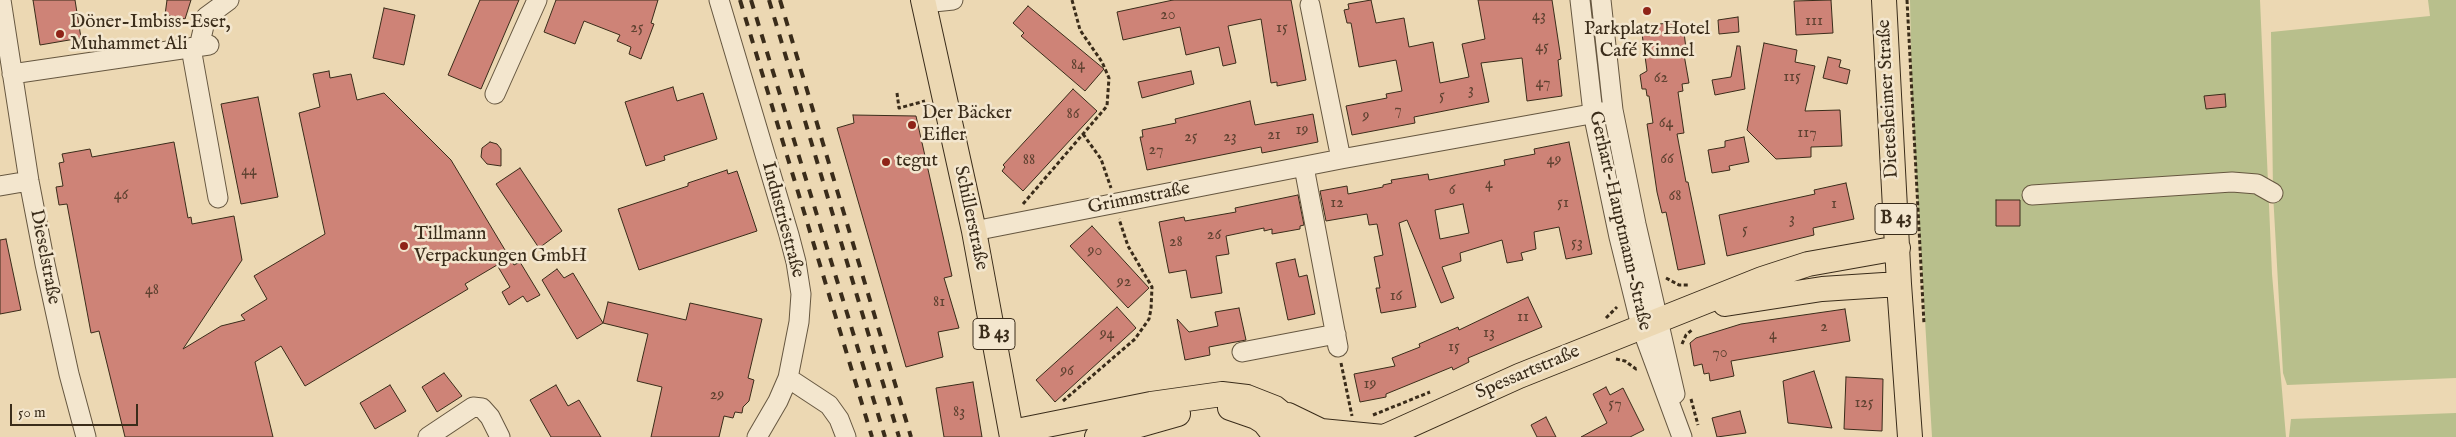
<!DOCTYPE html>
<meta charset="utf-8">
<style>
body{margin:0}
#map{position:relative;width:2456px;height:437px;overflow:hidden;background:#ecd8b3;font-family:"IM FELL English",serif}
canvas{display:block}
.scale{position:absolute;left:10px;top:404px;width:128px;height:22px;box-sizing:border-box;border:2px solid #3a2c1a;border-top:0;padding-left:6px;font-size:15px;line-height:18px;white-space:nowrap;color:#3a2c1a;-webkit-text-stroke:4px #f3e6ce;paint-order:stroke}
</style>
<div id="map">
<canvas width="2456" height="437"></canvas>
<div class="scale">50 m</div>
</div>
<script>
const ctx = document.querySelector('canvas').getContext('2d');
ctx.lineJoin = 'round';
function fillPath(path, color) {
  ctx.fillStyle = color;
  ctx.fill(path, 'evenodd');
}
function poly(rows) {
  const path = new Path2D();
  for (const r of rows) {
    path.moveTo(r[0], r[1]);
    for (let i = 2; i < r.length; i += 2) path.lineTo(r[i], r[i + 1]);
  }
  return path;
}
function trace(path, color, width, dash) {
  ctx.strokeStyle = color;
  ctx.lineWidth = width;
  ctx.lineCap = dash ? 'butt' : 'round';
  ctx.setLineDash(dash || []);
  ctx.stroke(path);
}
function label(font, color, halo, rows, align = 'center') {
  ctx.font = font + ' "IM FELL English",serif';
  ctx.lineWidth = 5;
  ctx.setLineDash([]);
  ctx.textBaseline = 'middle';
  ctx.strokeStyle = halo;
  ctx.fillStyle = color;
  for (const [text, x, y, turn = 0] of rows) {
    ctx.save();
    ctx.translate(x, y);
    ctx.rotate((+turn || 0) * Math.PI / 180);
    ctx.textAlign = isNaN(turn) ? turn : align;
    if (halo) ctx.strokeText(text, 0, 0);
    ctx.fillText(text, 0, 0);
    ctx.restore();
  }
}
const green = poly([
 [1910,0,2260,0,2272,274,2286,437,1932,437,1912,102],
 [2428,0,2456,0,2456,378,2287,385,2283,373,2273,193,2271,32,2430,16],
 [2456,413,2456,437,2289,437,2291,419]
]);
const building = poly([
 [33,0,75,0,81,38,40,45,33,0],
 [167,0,191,0,185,19,165,15,167,0],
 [480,0,519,0,481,89,448,75,480,0],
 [556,0,658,0,651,23,654,24,641,59,629,54,631,47,617,41,620,35,584,21,575,44,544,32,556,0],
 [1173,0,1291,0,1306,80,1277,86,1277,82,1271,83,1261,19,1228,26,1236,63,1223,66,1219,47,1186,55,1180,27,1123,40,1117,12,1173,0],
 [1371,0,1376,23,1404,18,1409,47,1433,42,1440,83,1469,77,1462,44,1485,39,1478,0,1552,0,1561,59,1558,60,1562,96,1527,101,1522,58,1481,63,1489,102,1414,117,1415,123,1352,135,1346,106,1387,98,1386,94,1402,91,1396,60,1359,67,1351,23,1347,23,1344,10,1349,9,1348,4,1371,0],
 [1831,0,1833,33,1796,35,1794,1,1831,0],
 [1028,6,1104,69,1085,91,1021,36,1024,33,1013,23,1028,6],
 [384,8,415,15,404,65,373,58,384,8],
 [1738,17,1739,32,1719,34,1718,20,1738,17],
 [1678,22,1679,33,1684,32,1686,49,1683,49,1689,83,1682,84,1683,91,1678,92,1684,133,1677,134,1686,182,1688,182,1705,264,1678,270,1666,212,1662,213,1657,192,1647,124,1653,123,1649,96,1647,96,1646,89,1642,89,1640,75,1647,71,1641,26,1678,22],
 [1764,43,1797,50,1795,62,1815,66,1805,111,1840,110,1842,146,1811,147,1811,157,1776,159,1747,130,1764,43],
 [1737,46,1740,46,1745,89,1715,95,1712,80,1731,77,1737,46],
 [1828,57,1841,60,1839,67,1850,70,1847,84,1823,78,1828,57],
 [329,71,330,78,351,74,357,100,384,93,451,160,514,265,520,262,540,295,527,302,523,296,509,305,502,292,510,287,497,265,465,284,468,289,305,386,281,346,255,362,273,437,125,437,99,331,91,333,67,204,59,205,56,187,63,186,59,163,64,162,62,154,90,149,92,157,174,142,188,218,191,217,192,224,234,216,242,260,183,349,221,326,245,320,241,315,267,299,254,276,325,234,299,113,320,107,313,74,329,71],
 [1191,71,1194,84,1142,98,1138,82,1191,71],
 [673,87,677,101,703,93,717,139,664,156,665,160,646,166,625,102,673,87],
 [1073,89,1097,111,1023,191,1002,171,1005,167,1003,165,1073,89],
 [2225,94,2226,107,2206,109,2204,96,2225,94],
 [258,97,278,197,241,204,221,104,258,97],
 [1250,101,1255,125,1313,114,1318,142,1262,153,1261,147,1147,170,1140,137,1143,137,1142,130,1176,123,1175,119,1250,101],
 [853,115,916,116,952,276,944,278,959,328,938,332,943,357,906,367,837,128,854,123,853,115],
 [1744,137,1749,162,1729,166,1730,170,1712,173,1708,150,1725,147,1725,141,1744,137],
 [490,142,497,144,501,149,501,166,487,164,481,157,482,148,490,142],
 [1569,142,1592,254,1566,259,1559,227,1534,232,1536,249,1521,253,1523,260,1507,263,1502,240,1460,253,1461,261,1442,267,1454,298,1441,303,1407,220,1399,223,1416,307,1381,313,1376,288,1380,288,1374,257,1383,255,1377,224,1369,225,1367,214,1326,221,1320,191,1347,186,1348,194,1383,187,1383,185,1392,183,1391,180,1428,174,1429,180,1505,165,1504,160,1535,154,1534,149,1569,142],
 [1463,204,1469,233,1440,239,1435,210,1463,204],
 [520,168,562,231,539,248,496,184,520,168],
 [727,170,728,174,737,171,757,231,639,270,618,209,688,186,688,183,727,170],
 [1846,183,1854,219,1813,228,1814,235,1727,256,1719,215,1815,194,1814,190,1846,183],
 [1298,195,1304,225,1300,226,1300,229,1272,234,1272,229,1264,231,1264,228,1226,236,1229,254,1216,256,1222,293,1191,298,1186,270,1169,273,1159,222,1184,217,1185,221,1236,212,1235,208,1298,195],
 [1996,200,2020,200,2020,226,1996,226,1996,200],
 [1092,226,1149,288,1128,308,1070,246,1092,226],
 [6,239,21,310,0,314,0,240,6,239],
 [1295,259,1299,277,1307,275,1315,314,1288,320,1276,263,1295,259],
 [557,269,564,278,573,273,603,323,577,339,542,280,557,269],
 [1528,297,1542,327,1468,358,1469,362,1453,370,1452,367,1386,394,1386,397,1360,402,1354,374,1395,366,1392,358,1420,347,1419,344,1458,327,1459,330,1528,297],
 [608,302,686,320,690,303,762,319,748,378,754,380,749,401,743,407,742,413,735,412,733,418,724,416,719,437,651,437,662,387,637,381,648,334,603,323,608,302],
 [1117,307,1136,328,1055,402,1036,380,1117,307],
 [1239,308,1246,340,1209,347,1210,355,1185,360,1177,319,1189,332,1218,326,1215,312,1239,308],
 [1845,309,1850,341,1731,361,1734,376,1710,381,1709,373,1704,374,1702,364,1694,366,1690,343,1696,338,1741,324,1845,309],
 [1814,371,1832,428,1788,423,1783,381,1814,371],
 [444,373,462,396,437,412,422,387,444,373],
 [1846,377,1883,379,1882,431,1844,429,1846,377],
 [973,382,982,437,944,437,936,388,973,382],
 [390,385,406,411,375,429,360,403,390,385],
 [556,385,568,406,579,400,601,437,551,437,530,400,556,385],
 [1606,387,1610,395,1623,388,1644,430,1630,437,1581,437,1607,423,1593,394,1606,387],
 [1740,411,1746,433,1717,437,1712,418,1740,411],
 [1546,417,1556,437,1537,437,1531,425,1546,417]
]);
const path = poly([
 [1907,0,1924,324],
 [897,93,899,108,925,101],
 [1083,134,1101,159,1111,188],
 [1023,204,1107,106,1109,78,1102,62,1080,30,1072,0],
 [1666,278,1679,285,1690,285],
 [1606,318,1617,307],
 [1682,344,1686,335,1693,329],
 [1616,359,1625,361,1636,369,1639,368],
 [1341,363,1352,416],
 [1691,399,1698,425],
 [1063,401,1135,339,1149,319,1151,309,1152,287,1128,246,1119,219],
 [1373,415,1430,392]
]);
const minor = poly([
 [1,0,29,181,45,264,69,374,86,437],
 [719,0,789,235,796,262,801,294,799,322,788,378,778,401,757,437],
 [1580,0,1593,113,1619,237,1641,326,1682,437],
 [1601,0,1613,110,1636,224,1675,394],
 [924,3,953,0],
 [1310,5,1341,159],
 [199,47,206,17,229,0],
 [191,48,218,198],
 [12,74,209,45],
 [495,94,537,0],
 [1304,167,1338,347],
 [0,186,29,181],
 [2032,195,2232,182,2257,184,2273,193],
 [974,231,1341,159,1613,110],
 [1242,352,1336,334],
 [788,378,829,405,839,419,846,437],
 [428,437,473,407,482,408,490,417,500,437]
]);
const major = poly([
 [923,0,974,231,1012,437],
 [1884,0,1899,284,1910,437],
 [1725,304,1822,289,1899,284],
 [1230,408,1256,417,1264,422,1276,437],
 [1288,415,1321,431,1383,437],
 [1012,432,1151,404,1222,394,1247,397,1275,408,1291,421,1303,437],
 [1097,437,1178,414],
 [1384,437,1519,376,1762,279,1808,264,1898,248]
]);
const rail = poly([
 [740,0,872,437],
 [751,0,885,437],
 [769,0,899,437],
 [780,0,911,437]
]);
const markers = [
 [1647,11,5,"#8f2418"],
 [60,34,5,"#8f2418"],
 [912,125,5,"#8f2418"],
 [886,162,5,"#8f2418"],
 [404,246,5,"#8f2418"]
];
const numberNames = [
 ["20",1168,16],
 ["43",1539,17],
 ["111",1814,22],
 ["25",637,29],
 ["15",1282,29],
 ["45",1542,48],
 ["84",1078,66],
 ["115",1792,78],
 ["62",1661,79],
 ["47",1543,84],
 ["3",1471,91],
 ["5",1442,97],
 ["7",1398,111],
 ["86",1073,115],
 ["9",1366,117],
 ["64",1666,124],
 ["19",1302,131],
 ["117",1807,134],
 ["21",1274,136],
 ["25",1191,138],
 ["23",1230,138],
 ["27",1156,151],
 ["66",1667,160],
 ["88",1029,161],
 ["49",1554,161],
 ["44",249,172],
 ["4",1489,185],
 ["6",1452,191],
 ["46",121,196],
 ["68",1675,197],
 ["12",1337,204],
 ["51",1563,204],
 ["1",1834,205],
 ["3",1792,220],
 ["5",1745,231],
 ["26",1214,236],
 ["28",1176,243],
 ["53",1577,244],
 ["90",1095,252],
 ["92",1124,283],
 ["48",152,291],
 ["16",1396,297],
 ["81",939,303],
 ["11",1523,318],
 ["2",1824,328],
 ["13",1489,334],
 ["94",1107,335],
 ["4",1773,336],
 ["15",1454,348],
 ["70",1720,354],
 ["96",1067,372],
 ["19",1370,385],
 ["29",717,396],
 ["125",1864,404],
 ["57",1615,405],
 ["83",959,413]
];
const shields = [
 [1896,219,42],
 [994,334,42]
];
const shieldNames = [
 ["B 43",1896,219],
 ["B 43",994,334]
];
const poiNames = [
 ["Döner-Imbiss-Eser,",70,23],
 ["Muhammet Ali",70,45],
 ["Parkplatz Hotel",1647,30,"center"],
 ["Café Kinnel",1647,52,"center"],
 ["Der Bäcker",922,114],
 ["Eifler",922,136],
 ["tegut",896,162],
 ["Tillmann",414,235],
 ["Verpackungen GmbH",414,257]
];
const streetNames = [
 ["Dietesheimer Straße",1889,99,-93],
 ["Grimmstraße",1139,199,-11],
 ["Schillerstraße",970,218,78],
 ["Industriestraße",782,220,75],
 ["Gerhart-Hauptmann-Straße",1619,221,77],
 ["Dieselstraße",44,257,79],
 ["Spessartstraße",1528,373,-23]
];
fillPath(green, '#b8bf8c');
fillPath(building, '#ce8377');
trace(building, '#3a2c1a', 1);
trace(minor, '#665740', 21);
trace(major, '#3a2c1a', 26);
trace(path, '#3a2c1a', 3, [4, 2.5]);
trace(minor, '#f3e6ce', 19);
trace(major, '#ecd8b3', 24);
trace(rail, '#3a2c1a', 4, [9, 9]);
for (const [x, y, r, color] of markers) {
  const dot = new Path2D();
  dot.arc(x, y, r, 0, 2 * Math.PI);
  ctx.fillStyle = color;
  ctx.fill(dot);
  trace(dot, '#f3e6ce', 2);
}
label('16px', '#5f4231', null, numberNames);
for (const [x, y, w] of shields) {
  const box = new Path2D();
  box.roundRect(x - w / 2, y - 15.5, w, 31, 4);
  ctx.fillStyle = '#f3e6ce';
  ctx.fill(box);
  trace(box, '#3a2c1a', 1);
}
label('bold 18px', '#3a2c1a', null, shieldNames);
label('19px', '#3a2c1a', '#f3e6ce', poiNames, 'left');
label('19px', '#3a2c1a', '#f3e6ce', streetNames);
</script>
